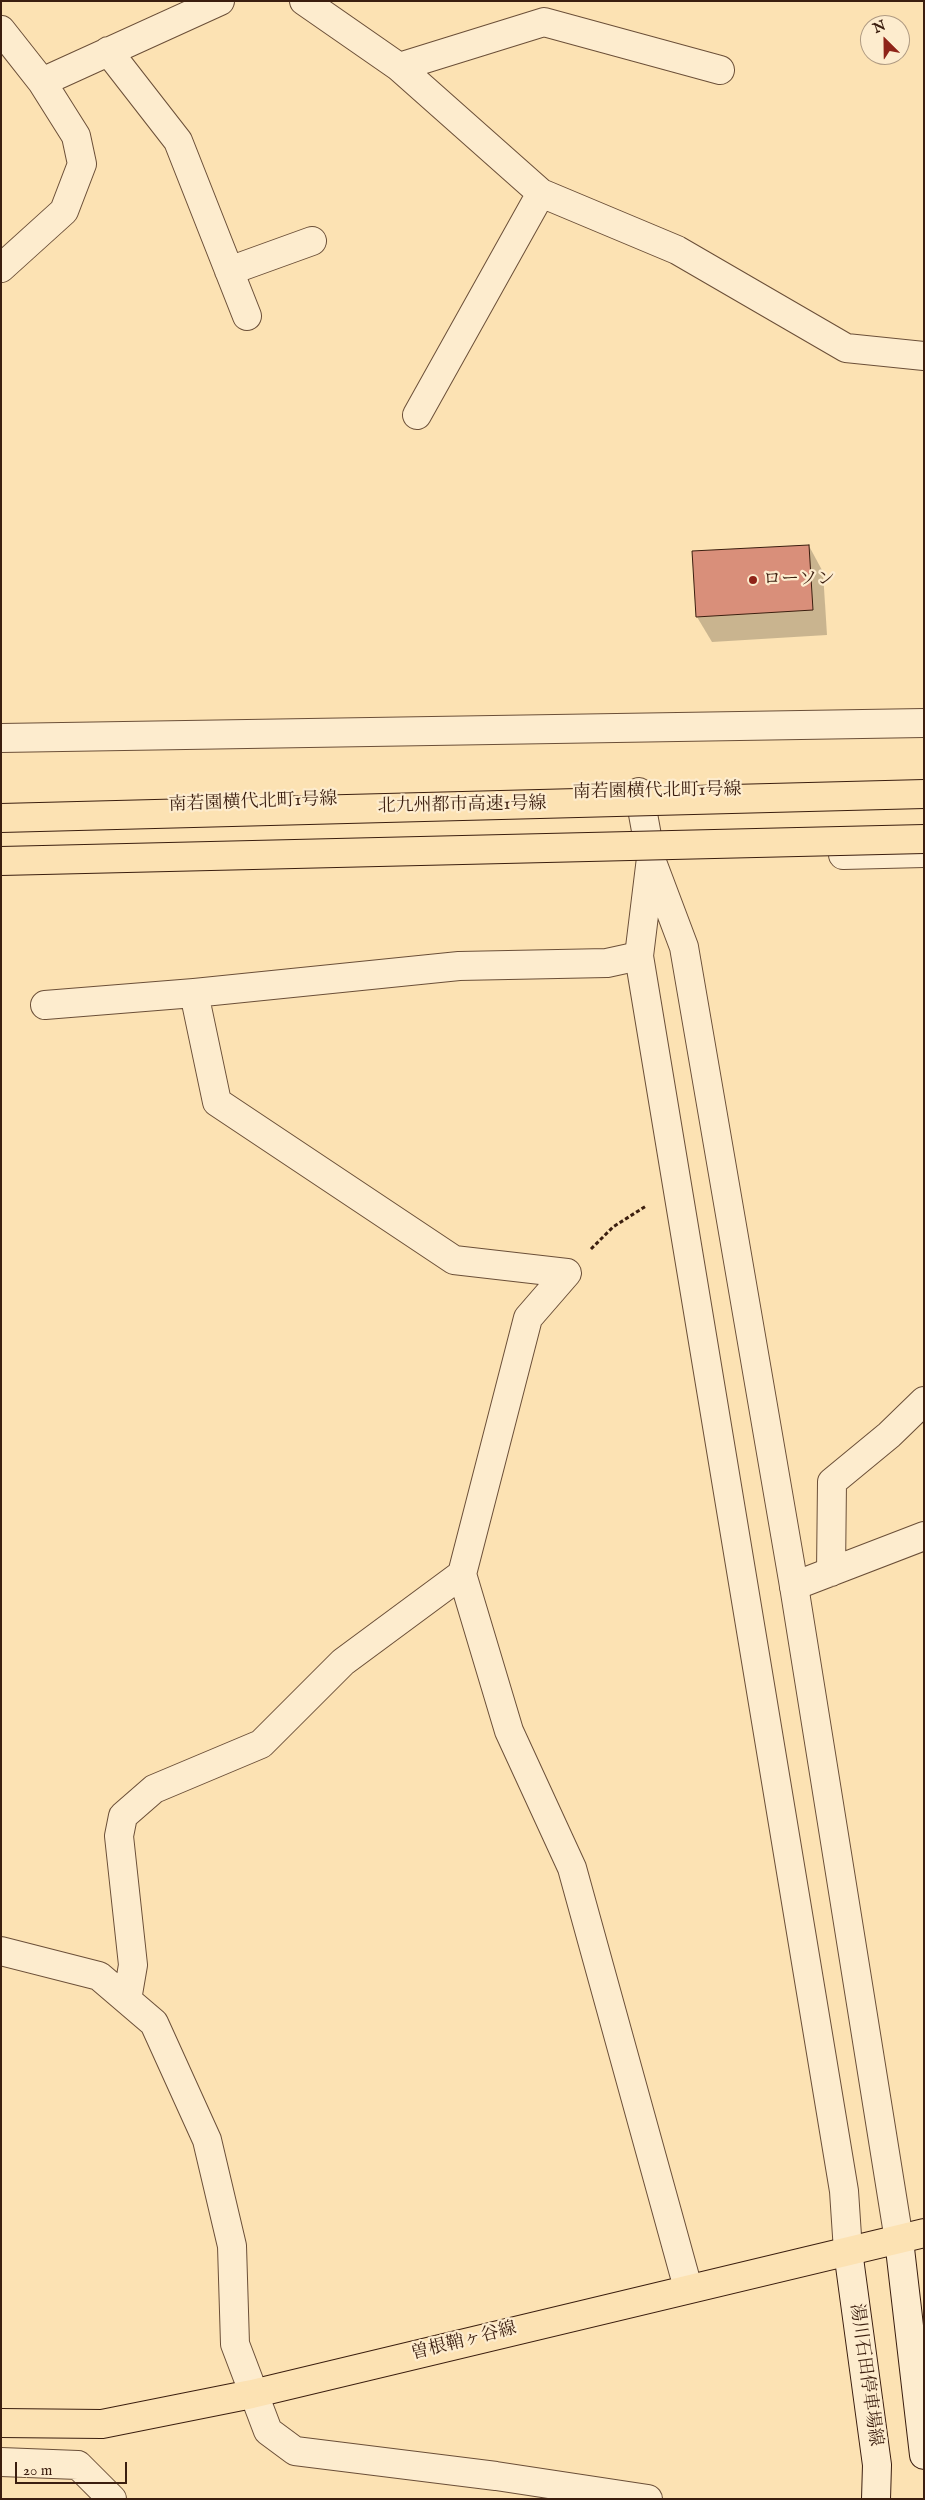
<!DOCTYPE html>
<meta charset="utf-8">
<style>
body{margin:0}
#map{position:relative;width:925px;height:2500px;overflow:hidden;background:#fce2b3;font-family:"IM FELL English",serif}
canvas{display:block}
.frame{position:absolute;inset:0;border:2px solid #3b1e0f;pointer-events:none}
.north{position:absolute;left:860px;top:15px;width:50px;height:50px;box-sizing:border-box;background:#fdecce;border:1px solid #af9a82;border-radius:50%;rotate:337deg;font-size:14px;font-weight:700;line-height:20px;text-align:center;color:#3b1e0f}
.north::after{content:'';display:block;margin:auto;width:18px;height:22px;background:#8f2418;clip-path:polygon(50% 0,100% 100%,50% 72%,0 100%)}
.scale{position:absolute;left:15px;top:2462px;width:112px;height:22px;box-sizing:border-box;border:2px solid #3b1e0f;border-top:0;padding-left:6px;font-size:15px;line-height:18px;white-space:nowrap;color:#3b1e0f;-webkit-text-stroke:4px #fdecce;paint-order:stroke}
</style>
<div id="map">
<canvas width="925" height="2500"></canvas>
<div class="frame"></div>
<div class="north">N</div>
<div class="scale">20 m</div>
</div>
<script>
const ctx = document.querySelector('canvas').getContext('2d');
ctx.lineJoin = 'round';
function fillPath(path, color) {
  ctx.fillStyle = color;
  ctx.fill(path, 'evenodd');
}
function poly(rows) {
  const path = new Path2D();
  for (const r of rows) {
    path.moveTo(r[0], r[1]);
    for (let i = 2; i < r.length; i += 2) path.lineTo(r[i], r[i + 1]);
  }
  return path;
}
function trace(path, color, width, dash) {
  ctx.strokeStyle = color;
  ctx.lineWidth = width;
  ctx.lineCap = dash ? 'butt' : 'round';
  ctx.setLineDash(dash || []);
  ctx.stroke(path);
}
function label(font, color, halo, rows, align = 'center') {
  ctx.font = font + ' "IM FELL English","Noto Serif JP",serif';
  ctx.lineWidth = 4.5;
  ctx.setLineDash([]);
  ctx.textBaseline = 'middle';
  ctx.strokeStyle = halo;
  ctx.fillStyle = color;
  for (const [text, x, y, turn = 0] of rows) {
    ctx.save();
    ctx.translate(x, y);
    ctx.rotate((+turn || 0) * Math.PI / 180);
    ctx.textAlign = isNaN(turn) ? turn : align;
    if (halo) ctx.strokeText(text, 0, 0);
    ctx.fillText(text, 0, 0);
    ctx.restore();
  }
}
const shadow = poly([
 [809,546,823,572,827,635,712,642,697,617]
]);
const building = poly([
 [809,545,813,610,696,617,692,551,809,545]
]);
const path = poly([
 [591,1249,613,1227,646,1206]
]);
const minor = poly([
 [304,1,399,67,541,193,677,250,846,348,924,356],
 [1,30,42,82],
 [108,51,178,141,247,316],
 [399,67,544,22,720,70],
 [1,268,64,211,82,164,76,136,42,82,220,1],
 [229,271,312,241],
 [417,415,541,193],
 [1,738,924,723],
 [194,993,217,1102,454,1260,567,1273,528,1318,462,1574,509,1731,572,1868,688,2288],
 [45,1005,194,993,459,966,607,963,639,956],
 [831,1572,832,1482,889,1435,924,1401],
 [794,1586,924,1536],
 [1,1951,99,1976,154,2023,207,2140,232,2246,235,2344,268,2431,295,2451,496,2476,648,2499],
 [127,2000,133,1965,119,1836,123,1816,154,1789,261,1744,343,1662,462,1574],
 [1,2462,78,2465,112,2499]
]);
const tertiary = poly([
 [639,792,651,858,639,956,844,2191,848,2251],
 [843,855,924,853],
 [652,862,684,947,794,1586,899,2240]
]);
const secondary = poly([
 [899,2240,924,2455],
 [848,2251,877,2465,876,2499]
]);
const primary = poly([
 [1,2423,102,2424,252,2394,924,2233]
]);
const motorwayBridge = poly([
 [1,818,924,794],
 [1,861,924,839]
]);
const markers = [
 [753,580,5,"#8f2418"]
];
const poiNames = [
 ["ローソン",763,580]
];
const streetNames = [
 ["南若園横代北町1号線",657,792,-1],
 ["南若園横代北町1号線",253,803,-2],
 ["北九州都市高速1号線",462,806,-1],
 ["曽根鞘ヶ谷線",464,2342,-14],
 ["湯川石田停車場線",865,2375,82]
];
fillPath(shadow, '#0003');
fillPath(building, '#d98f7a');
trace(building, '#3b1e0f', 1);
trace(minor, '#6b4f38', 30);
trace(tertiary, '#6b4f38', 30);
trace(secondary, '#3b1e0f', 30);
trace(primary, '#3b1e0f', 30);
trace(path, '#3b1e0f', 3, [4, 2.5]);
trace(minor, '#fdecce', 28);
trace(tertiary, '#fdecce', 28);
trace(secondary, '#fdecce', 28);
trace(primary, '#fce2b3', 28);
trace(motorwayBridge, '#3b1e0f', 30, []);
trace(motorwayBridge, '#fce2b3', 28);
for (const [x, y, r, color] of markers) {
  const dot = new Path2D();
  dot.arc(x, y, r, 0, 2 * Math.PI);
  ctx.fillStyle = color;
  ctx.fill(dot);
  trace(dot, '#fdecce', 2);
}
label('18px', '#3b1e0f', '#fdecce', poiNames, 'left');
label('18px', '#3b1e0f', '#fdecce', streetNames);
</script>
